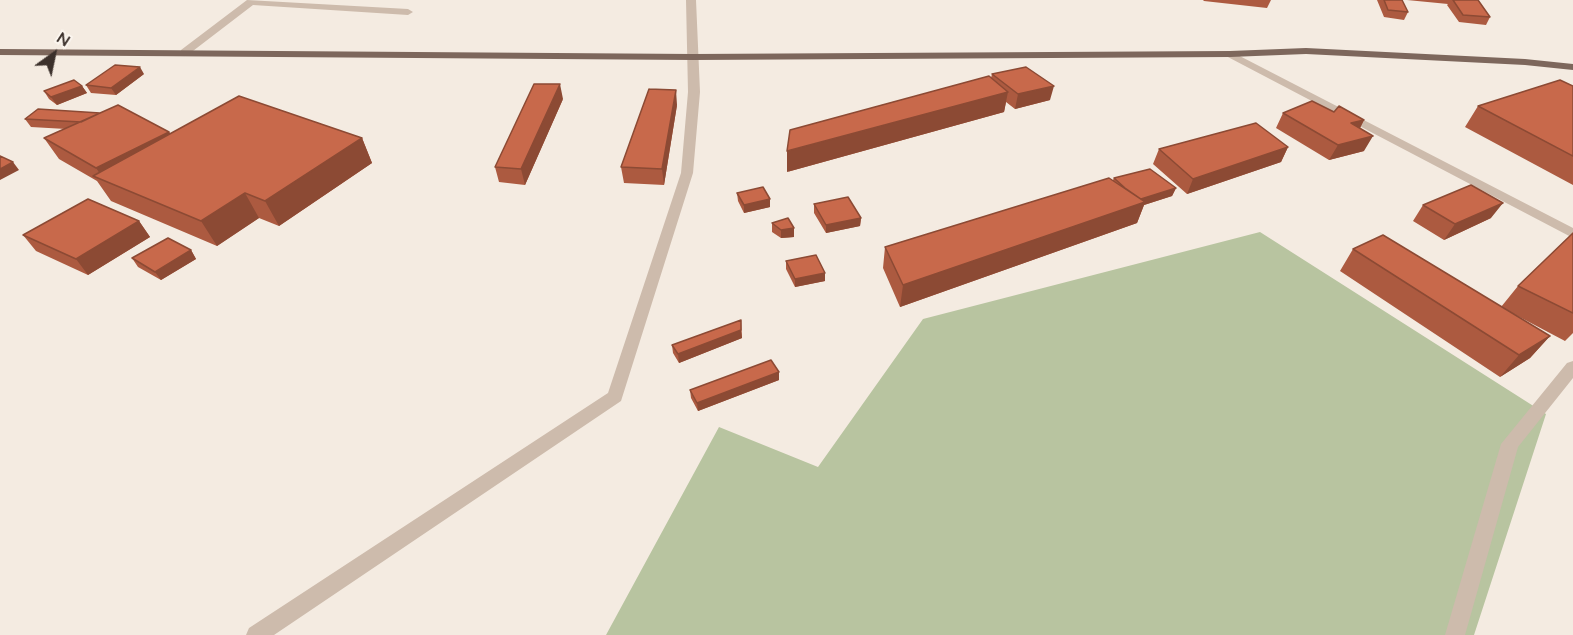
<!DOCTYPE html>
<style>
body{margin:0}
#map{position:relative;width:1573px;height:635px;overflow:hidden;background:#f4ebe1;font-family:Lato,sans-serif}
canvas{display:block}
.north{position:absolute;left:24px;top:24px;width:60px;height:60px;-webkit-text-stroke:4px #fbf5ee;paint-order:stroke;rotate:33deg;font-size:16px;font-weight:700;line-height:24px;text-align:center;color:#3b302b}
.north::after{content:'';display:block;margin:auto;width:21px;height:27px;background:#3b302b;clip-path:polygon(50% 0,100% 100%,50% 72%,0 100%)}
</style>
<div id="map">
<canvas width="1573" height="635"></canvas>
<div class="north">N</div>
</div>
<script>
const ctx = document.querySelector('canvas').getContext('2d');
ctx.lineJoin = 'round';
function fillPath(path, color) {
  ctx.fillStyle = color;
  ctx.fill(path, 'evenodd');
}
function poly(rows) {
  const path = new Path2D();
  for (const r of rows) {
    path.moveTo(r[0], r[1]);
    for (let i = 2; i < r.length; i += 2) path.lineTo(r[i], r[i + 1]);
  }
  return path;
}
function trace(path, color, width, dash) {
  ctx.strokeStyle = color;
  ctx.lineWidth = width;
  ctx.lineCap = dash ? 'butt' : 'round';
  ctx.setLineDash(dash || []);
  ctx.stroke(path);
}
const green = poly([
 [1260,232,1546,414,1474,635,606,635,719,427,818,467,923,319]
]);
const street = poly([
 [247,0,408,9,413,12,408,15,253,5,189,54,181,54,181,50,247,0],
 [686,0,696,0,700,92,693,173,621,401,274,635,246,635,249,628,608,393,681,173,688,92,686,0],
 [1230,51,1573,228,1573,238,1226,56,1225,54,1230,51],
 [1573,361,1573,378,1518,447,1465,635,1445,635,1501,444,1567,363,1573,361]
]);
const primary = poly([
 [1306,48,1525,59,1573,64,1573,70,1525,65,1306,54,1230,57,693,60,0,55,0,49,693,54,1230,51,1306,48]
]);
const wall = poly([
 [1203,0,1271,0,1267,8,1204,1],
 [1377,0,1402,0,1408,12,1404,20,1384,17],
 [1407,0,1478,0,1490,17,1486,25,1459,22,1447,5,1448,4],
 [144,74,116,95,91,93,86,85],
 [992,74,1050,100,1015,109,1006,102,1004,112,787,172,991,78],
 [82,86,87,93,57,105,49,99,44,91],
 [1573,86,1573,185,1465,127,1478,106],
 [563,99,525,185,499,182,495,167],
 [677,105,664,185,624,183,621,167],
 [38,109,169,132,170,133,362,138,372,163,279,226,259,218,217,246,111,201,97,181,59,159,44,138,66,129,31,127,25,119],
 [1334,112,1364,120,1360,128,1364,151,1329,160,1276,128,1283,113],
 [1288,147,1281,162,1187,194,1153,164,1159,149],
 [1114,178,1176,188,1172,196,1144,205,1137,223,900,307,883,268,885,247,1113,180],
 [737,193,770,207,744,213,738,201],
 [814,204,861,218,860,226,826,233,814,213],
 [1423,205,1491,218,1444,240,1413,221],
 [139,221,150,237,88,275,36,251,23,235],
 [772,223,794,228,794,237,781,238,772,232],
 [1573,233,1573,333,1565,341,1510,312,1550,336,1530,358,1500,377,1340,271,1353,249,1501,307,1518,286],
 [191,250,196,259,161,280,138,267,132,258],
 [786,261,825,281,795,287,786,269],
 [741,320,742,338,679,363,673,353,672,345],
 [779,372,779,380,698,411,691,398,690,390]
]);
const shadedWall = poly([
 [140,67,144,74,116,95,111,88],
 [560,84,563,99,525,185,521,169],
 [82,86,87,93,57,105,51,97],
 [1054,86,1050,100,1015,109,1018,94],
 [676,90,677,105,664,185,662,169],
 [1008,92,1004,112,787,172,787,151],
 [1364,120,1356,136,1351,123],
 [169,132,182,153,105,181,96,168],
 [1373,136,1364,151,1329,160,1338,145],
 [362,138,372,163,279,226,265,201],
 [1288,147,1281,162,1187,194,1193,179],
 [13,162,19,170,0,180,0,169],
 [1176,188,1172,196,1144,205,1137,223,900,307,903,285,1137,200],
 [245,193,259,218,217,246,201,221],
 [770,199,770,207,744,213,744,205],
 [1503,203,1491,218,1444,240,1455,224],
 [861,218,860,226,826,233,826,225],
 [139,221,150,237,88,275,76,259],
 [794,228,794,237,781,238,781,230],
 [191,250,196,259,161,280,155,272],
 [825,273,825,281,795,287,795,279],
 [741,330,742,338,679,363,678,354],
 [1550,336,1530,358,1500,377,1519,355],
 [779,372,779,380,698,411,697,403]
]);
const building = poly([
 [1384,0,1402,0,1408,12,1388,10,1384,0],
 [1453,0,1478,0,1490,17,1463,15,1453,0],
 [115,65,140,67,111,88,86,85,115,65],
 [1026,67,1054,86,1018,94,992,74,1026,67],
 [989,76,1008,92,787,151,790,130,989,76],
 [74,80,82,86,51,97,44,91,74,80],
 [1560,80,1573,86,1573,156,1478,106,1560,80],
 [534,84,560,84,521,169,495,167,534,84],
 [649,89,676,90,662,169,621,167,649,89],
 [239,96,362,138,265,201,245,193,201,221,93,176,239,96],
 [1312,101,1334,112,1339,106,1364,120,1351,123,1373,136,1338,145,1283,113,1312,101],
 [118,105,169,132,96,168,44,138,118,105],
 [38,109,100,113,81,122,25,119,38,109],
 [1256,123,1288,147,1193,179,1159,149,1256,123],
 [0,156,13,162,0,169,0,156],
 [1150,169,1176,188,1141,199,1125,188,1114,178,1150,169],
 [1109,178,1145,202,903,285,885,247,1109,178],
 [1471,185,1503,203,1455,224,1423,205,1471,185],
 [763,187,770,199,744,205,737,193,763,187],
 [848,197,861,218,826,225,814,204,848,197],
 [88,199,139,221,76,259,23,235,88,199],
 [788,218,794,228,781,230,772,223,788,218],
 [1573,233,1573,313,1518,286,1573,233],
 [1383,235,1550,336,1519,355,1353,249,1383,235],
 [168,238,191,250,155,272,132,258,168,238],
 [816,255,825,273,795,279,786,261,816,255],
 [741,320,741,330,678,354,672,345,741,320],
 [771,360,779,372,697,403,690,390,771,360]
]);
fillPath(green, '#b8c4a0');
fillPath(street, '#cdbbac');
fillPath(primary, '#7d675c');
fillPath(wall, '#ac5a40');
fillPath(shadedWall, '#8c4a34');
fillPath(building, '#c8694b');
trace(building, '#8c4a34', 1.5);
</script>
